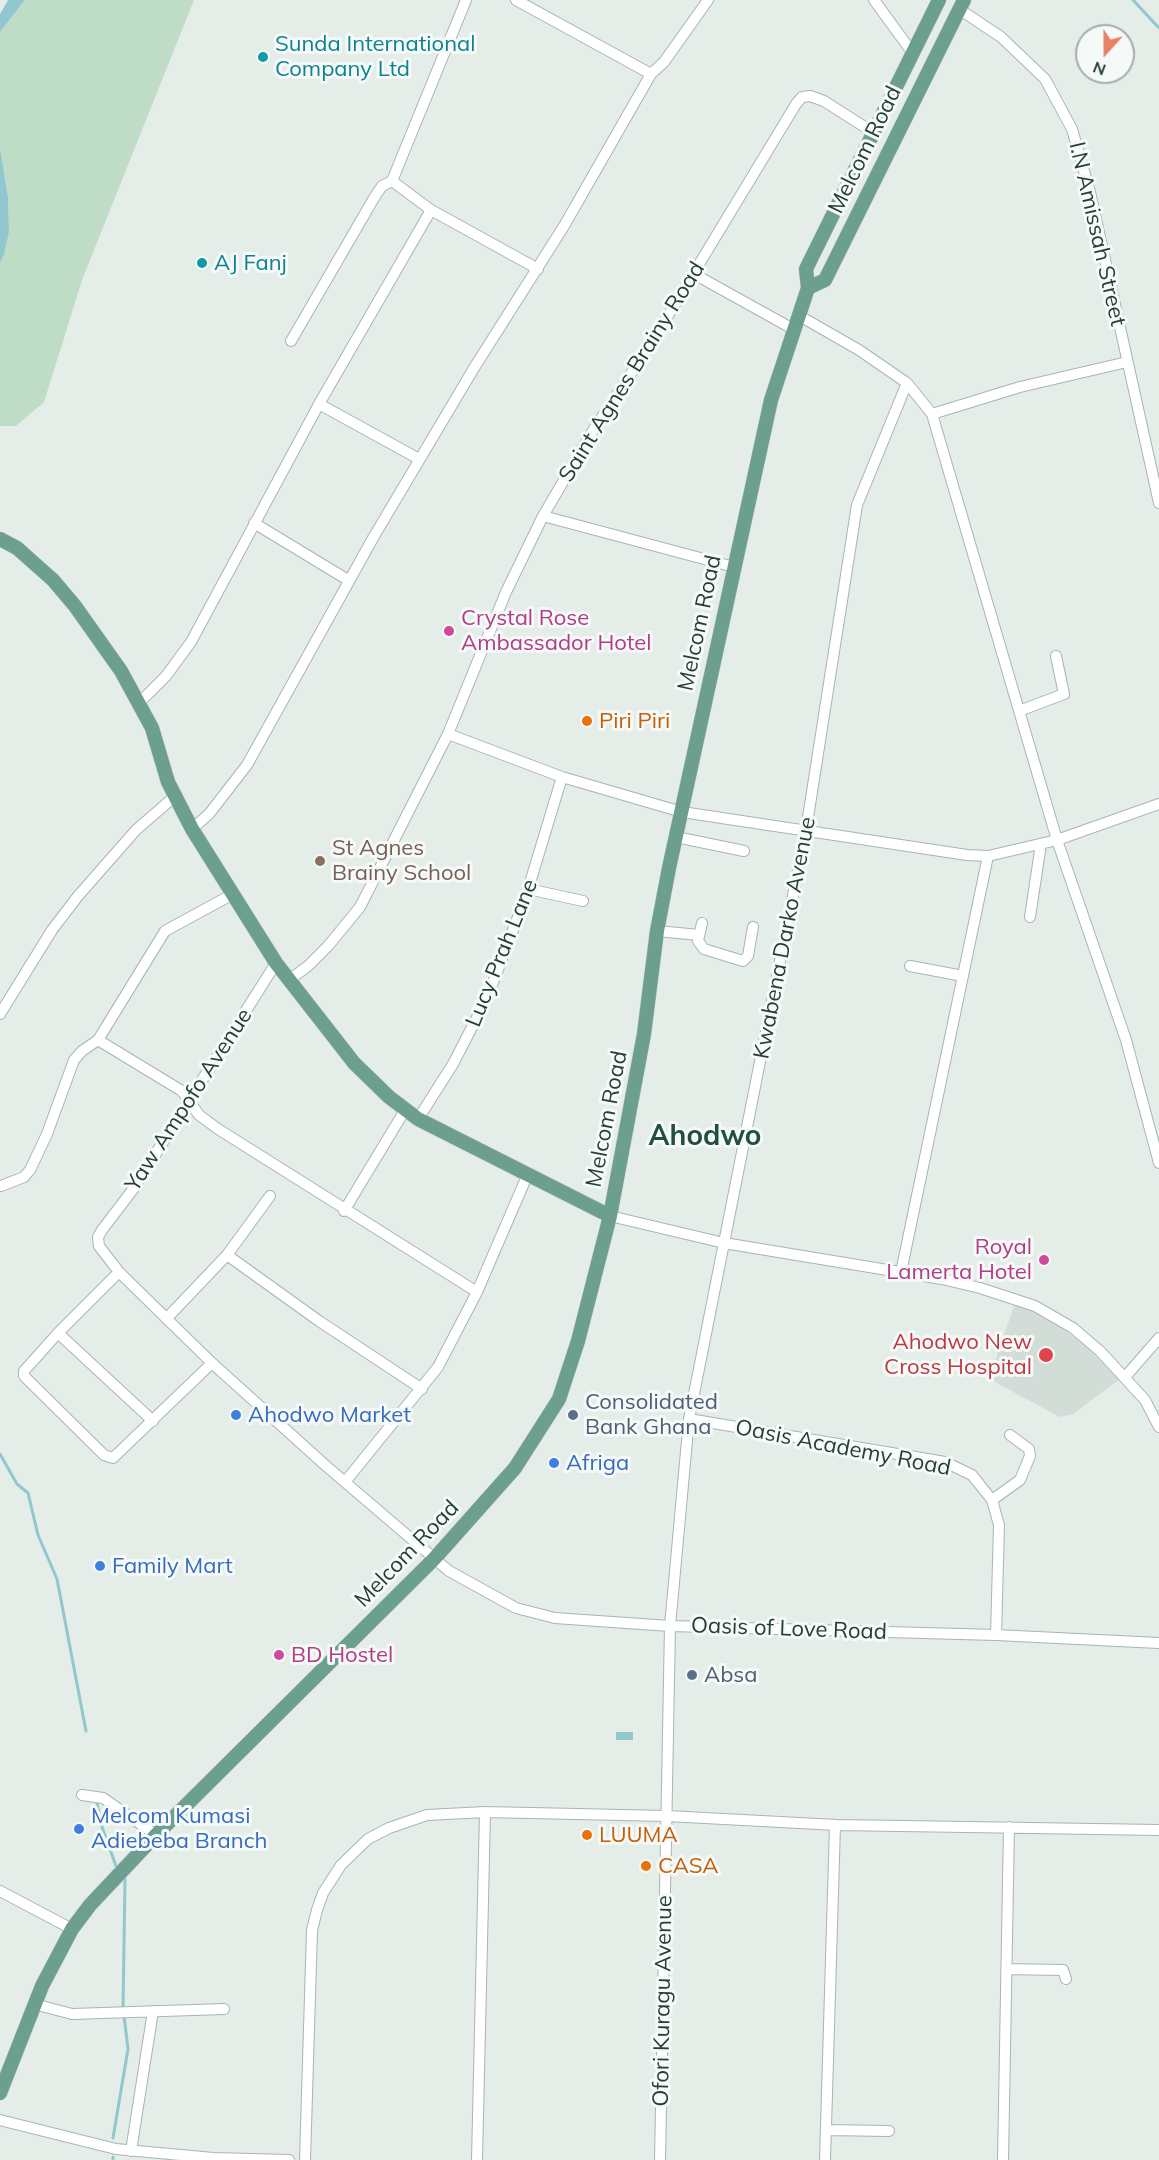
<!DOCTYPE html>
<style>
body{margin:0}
#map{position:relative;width:1159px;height:2160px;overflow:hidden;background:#e5ede9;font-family:Mulish,sans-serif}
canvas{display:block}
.north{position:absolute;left:1075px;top:24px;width:60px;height:60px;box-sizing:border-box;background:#f5f9f7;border:2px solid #a2aeaa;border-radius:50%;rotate:201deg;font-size:16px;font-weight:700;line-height:24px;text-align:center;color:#253e36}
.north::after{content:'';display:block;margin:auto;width:21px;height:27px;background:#e88167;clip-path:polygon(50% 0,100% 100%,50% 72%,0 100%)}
</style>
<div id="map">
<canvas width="1159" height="2160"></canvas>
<div class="north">N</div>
</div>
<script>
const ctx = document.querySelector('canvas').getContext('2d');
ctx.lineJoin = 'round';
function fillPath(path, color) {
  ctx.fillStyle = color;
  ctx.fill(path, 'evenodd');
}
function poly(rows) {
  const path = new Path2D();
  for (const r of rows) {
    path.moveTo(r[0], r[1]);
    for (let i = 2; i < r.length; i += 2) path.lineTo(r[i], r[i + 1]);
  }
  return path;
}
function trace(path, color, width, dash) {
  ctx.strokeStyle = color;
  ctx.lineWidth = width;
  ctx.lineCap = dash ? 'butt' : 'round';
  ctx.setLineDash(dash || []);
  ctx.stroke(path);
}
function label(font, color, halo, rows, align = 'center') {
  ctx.font = font + ' Mulish,sans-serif';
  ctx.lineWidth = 6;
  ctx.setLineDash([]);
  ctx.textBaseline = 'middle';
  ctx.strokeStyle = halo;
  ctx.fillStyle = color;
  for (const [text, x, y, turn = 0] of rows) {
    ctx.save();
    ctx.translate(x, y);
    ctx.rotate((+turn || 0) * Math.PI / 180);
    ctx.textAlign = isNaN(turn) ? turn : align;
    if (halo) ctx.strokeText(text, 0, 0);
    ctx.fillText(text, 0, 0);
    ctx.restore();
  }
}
const built = poly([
 [1015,1303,1034,1310,1058,1325,1083,1344,1120,1379,1073,1414,1060,1417,989,1379]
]);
const green = poly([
 [25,0,194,0,82,280,44,402,16,426,0,426,0,262,4,255,9,232,8,197,0,148,0,32]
]);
const water = poly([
 [8,0,25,0,0,32,0,14],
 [0,148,8,197,9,232,4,255,0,262],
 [616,1732,633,1732,633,1740,616,1740]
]);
const stream = poly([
 [1133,0,1159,28],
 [0,1454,17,1484,28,1493,38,1535,57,1579,86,1731],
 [97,1803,102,1827,116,1866],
 [123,2009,125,1879],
 [113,2138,128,2049,124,2016],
 [113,2160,113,2157]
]);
const minor = poly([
 [516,0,651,74],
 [874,0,912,52],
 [959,9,1001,37,1045,79,1072,129,1090,192,1159,503],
 [392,181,431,210,538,269],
 [694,274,793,329],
 [291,341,374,198,382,186,392,181,466,0],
 [907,383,932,414,1057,840,1126,1040,1159,1163],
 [932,414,1020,387,1127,362],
 [419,459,319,404,431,210],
 [543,516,734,567],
 [254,523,348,580],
 [139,703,166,676,191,642,319,404],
 [1019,711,1064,694,1056,656],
 [448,734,506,592,543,516,592,432,652,342,796,104,802,97,810,96,824,101,874,133],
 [192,829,209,814,247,765,373,538,474,368,564,226,651,74,664,62,708,0],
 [676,837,744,851],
 [528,889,583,901],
 [233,894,165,931,98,1040,182,1091,199,1115,218,1129,477,1292],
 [1030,917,1041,844],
 [702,923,698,941,704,949,743,961,748,956,753,927],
 [657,931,699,935],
 [276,963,134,1188,102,1230,98,1237,99,1246,119,1272,212,1363,325,1465,449,1571,516,1608,555,1618,670,1626,996,1635,1159,1643],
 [910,966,963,976],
 [289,980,308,966,328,946,360,907,448,734,562,777,682,812,967,855,988,856,1057,840,1159,804],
 [0,1014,52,930,78,896,136,830,174,797],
 [418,1119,453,1064,487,998,526,896,562,777],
 [1,1186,24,1177,30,1170,47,1134,74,1060,82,1051,98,1040],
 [344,1211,405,1110],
 [610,1216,724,1243,942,1279,980,1288,1035,1306,1073,1328,1100,1351,1145,1400,1159,1427],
 [227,1255,270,1196],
 [119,1272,58,1333,24,1371,24,1376,104,1455,113,1458,212,1363],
 [901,1272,988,856],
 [167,1318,227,1255,319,1321,422,1389],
 [58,1333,153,1421],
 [1126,1376,1159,1338],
 [689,1419,945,1462,972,1475,992,1500,999,1525,996,1635],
 [345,1482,438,1367,477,1292,527,1176],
 [992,1500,1020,1480,1030,1456,1029,1449,1010,1435],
 [82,1795,103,1798,156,1835],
 [0,1891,72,1929],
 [1006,1969,1063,1970,1066,1979],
 [34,2004,72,2014,224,2009],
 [0,2120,116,2149,213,2158,289,2160],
 [826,2130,889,2131],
 [131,2151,153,2011],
 [305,2160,312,1930,317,1910,323,1893,341,1865,368,1839,389,1828,427,1815,485,1812,667,1816,837,1825,1159,1830],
 [477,2160,485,1812],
 [660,2160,670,1626,689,1419,806,830,857,505,907,383,859,350,798,315],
 [825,2160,835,1825],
 [1003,2160,1009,1827]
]);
const major = poly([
 [808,288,806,269,939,0],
 [0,539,17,548,53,580,75,606,121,671,152,728,168,782,192,829,276,963,354,1063,389,1097,418,1119,610,1216],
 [0,2093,42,1986,72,1929,90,1905,156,1835,434,1559,515,1468,559,1399,578,1341,610,1216,644,1034,657,931,669,868,771,400,808,288,825,280,964,0]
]);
const markers = [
 [263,57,6,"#0f9aa8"],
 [202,263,6,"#0f9aa8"],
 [449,631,6,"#d1479c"],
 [587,721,6,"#e8710a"],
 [320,861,6,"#8d6e63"],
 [1044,1260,6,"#d1479c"],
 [1046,1355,8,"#e0444e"],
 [236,1415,6,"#3f7fe0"],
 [573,1415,6,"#5c6f8a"],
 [554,1463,6,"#3f7fe0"],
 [100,1566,6,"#3f7fe0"],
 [279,1655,6,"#d1479c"],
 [692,1675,6,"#5c6f8a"],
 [79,1829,6,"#3f7fe0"],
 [587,1835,6,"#e8710a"],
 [646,1866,6,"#e8710a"]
];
const cultureNames = [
 ["Sunda International",275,44],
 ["Company Ltd",275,69],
 ["AJ Fanj",214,263]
];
const streetNames = [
 ["Melcom Road",865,150,-64],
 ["I.N Amissah Street",1097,234,77],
 ["Saint Agnes Brainy Road",632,372,-58],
 ["Melcom Road",700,623,-78],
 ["Kwabena Darko Avenue",785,938,-79],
 ["Lucy Prah Lane",502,953,-68],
 ["Yaw Ampofo Avenue",189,1100,-57],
 ["Melcom Road",607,1119,-79],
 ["Oasis Academy Road",843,1448,11],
 ["Melcom Road",407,1554,-46],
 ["Oasis of Love Road",789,1629,2],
 ["Ofori Kuragu Avenue",663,2001,-89]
];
const hotelNames = [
 ["Crystal Rose",461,618],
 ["Ambassador Hotel",461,643],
 ["Royal",1032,1247,"right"],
 ["Lamerta Hotel",1032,1272,"right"],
 ["BD Hostel",291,1655]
];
const foodNames = [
 ["Piri Piri",599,721],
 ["LUUMA",599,1835],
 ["CASA",658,1866]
];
const educationNames = [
 ["St Agnes",332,848],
 ["Brainy School",332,873]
];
const healthNames = [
 ["Ahodwo New",1032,1342],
 ["Cross Hospital",1032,1367]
];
const serviceNames = [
 ["Consolidated",585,1402],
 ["Bank Ghana",585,1427],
 ["Absa",704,1675]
];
const shopNames = [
 ["Ahodwo Market",248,1415],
 ["Afriga",566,1463],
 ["Family Mart",112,1566],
 ["Melcom Kumasi",91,1816],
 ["Adiebeba Branch",91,1841]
];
const districtNames = [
 ["Ahodwo",705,1137]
];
fillPath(built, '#d3ddd8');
fillPath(green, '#bfdcc6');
fillPath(water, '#91c7ce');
trace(stream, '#91c7ce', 3);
trace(minor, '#a8b5b0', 12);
trace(major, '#c2c9c7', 15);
trace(minor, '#fff', 10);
trace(major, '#6c9f90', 14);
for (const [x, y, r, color] of markers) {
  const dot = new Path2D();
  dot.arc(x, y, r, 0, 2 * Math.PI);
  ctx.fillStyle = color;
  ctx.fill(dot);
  trace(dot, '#f5f9f7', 2);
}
label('22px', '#0d838f', '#f5f9f7', cultureNames, 'left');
label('22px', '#253e36', '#f5f9f7', streetNames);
label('22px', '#b23c85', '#f5f9f7', hotelNames, 'left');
label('22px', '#c56008', '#f5f9f7', foodNames, 'left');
label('22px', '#785e54', '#f5f9f7', educationNames, 'left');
label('22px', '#be3a42', '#f5f9f7', healthNames, 'right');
label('22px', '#4e5e75', '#f5f9f7', serviceNames, 'left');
label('22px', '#366cbe', '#f5f9f7', shopNames, 'left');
label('bold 28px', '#224f42', '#f5f9f7', districtNames);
</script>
